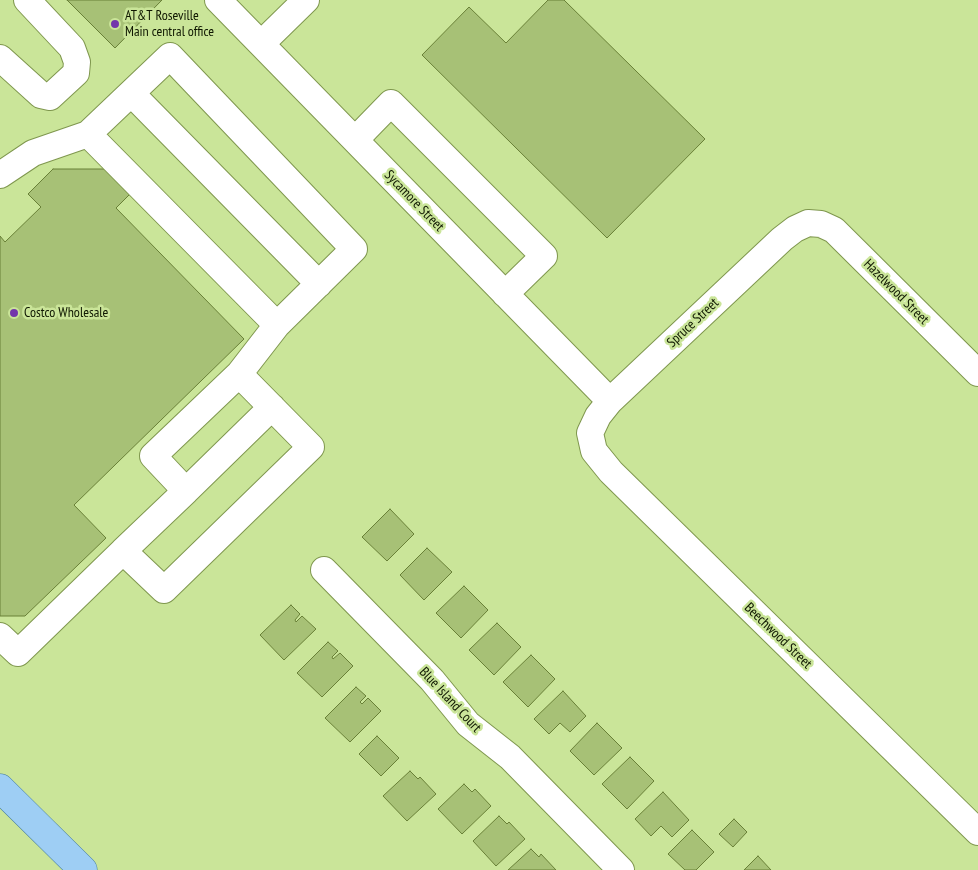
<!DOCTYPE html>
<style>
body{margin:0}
canvas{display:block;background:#cae599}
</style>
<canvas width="978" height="870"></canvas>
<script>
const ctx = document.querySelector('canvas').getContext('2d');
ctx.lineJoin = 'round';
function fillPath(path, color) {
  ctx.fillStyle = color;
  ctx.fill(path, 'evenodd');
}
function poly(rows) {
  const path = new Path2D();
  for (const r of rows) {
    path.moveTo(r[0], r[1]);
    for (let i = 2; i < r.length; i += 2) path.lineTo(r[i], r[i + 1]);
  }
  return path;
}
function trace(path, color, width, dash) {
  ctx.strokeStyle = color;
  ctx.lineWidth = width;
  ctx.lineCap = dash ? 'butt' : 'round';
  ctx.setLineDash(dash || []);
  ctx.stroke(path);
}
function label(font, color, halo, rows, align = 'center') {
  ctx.font = font + ' "PT Sans Narrow",sans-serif';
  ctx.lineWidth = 5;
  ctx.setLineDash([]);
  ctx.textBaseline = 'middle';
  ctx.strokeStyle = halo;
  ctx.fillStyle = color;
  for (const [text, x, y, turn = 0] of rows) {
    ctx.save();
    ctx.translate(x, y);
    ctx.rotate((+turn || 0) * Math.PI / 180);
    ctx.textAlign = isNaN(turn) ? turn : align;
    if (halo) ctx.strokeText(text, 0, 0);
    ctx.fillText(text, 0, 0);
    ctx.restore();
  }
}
const building = poly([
 [67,0,162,0,115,48,67,0],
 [548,0,564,0,705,139,607,238,422,55,469,7,506,43,548,0],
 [53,169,105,169,130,194,116,208,244,339,74,505,106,538,25,616,0,616,0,236,5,242,41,207,28,194,53,169],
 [390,509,414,534,387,561,362,537,390,509],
 [427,548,452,572,424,600,400,575,427,548],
 [464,586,488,610,461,638,436,613,464,586],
 [291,605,300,614,295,620,296,622,302,616,316,629,284,660,260,635,291,605],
 [497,623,521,647,494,675,469,650,497,623],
 [328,642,338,651,332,657,333,659,340,653,353,666,322,697,297,673,328,642],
 [531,655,555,679,528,707,503,682,531,655],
 [356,687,366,696,360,702,362,704,368,698,381,711,350,742,325,718,356,687],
 [563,691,586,716,570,732,560,723,549,734,534,719,563,691],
 [597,723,622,748,594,775,570,751,597,723],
 [377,736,399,758,381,776,359,754,377,736],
 [630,757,654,781,627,809,602,784,630,757],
 [410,771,418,779,420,777,436,794,407,821,383,796,410,771],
 [464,784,472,792,475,789,491,806,462,834,438,809,464,784],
 [663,792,689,820,672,837,661,826,651,836,635,819,663,792],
 [499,816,507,824,509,822,525,839,496,866,473,841,499,816],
 [734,819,747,832,733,847,719,834,734,819],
 [692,830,714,852,696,870,685,870,668,854,692,830],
 [531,849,539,857,541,854,556,870,508,870,531,849],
 [758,856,771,870,744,870,758,856]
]);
const minor = poly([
 [218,0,610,401],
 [261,44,306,0],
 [0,58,41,95,50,97,76,73,77,62,72,48,27,0],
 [131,93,319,284],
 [88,134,277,325],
 [355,140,391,103,544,256,505,294],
 [0,175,33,153,88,134,170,56,354,249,277,325,239,374,311,447,164,590,123,551,18,653,0,636],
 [978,373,834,230,821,224,808,223,795,229,782,239,610,401,598,416,590,433,594,451,611,472,978,832],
 [186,491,272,407],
 [123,551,186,491,153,456,239,374],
 [324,570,432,680,468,724,510,757,621,870]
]);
const major = poly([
 [0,788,83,870]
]);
const markers = [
 [115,24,5,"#7336ab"],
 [14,313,5,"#7336ab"]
];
const poiNames = [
 ["AT&T Roseville",125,16],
 ["Main central office",125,32],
 ["Costco Wholesale",24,313]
];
const streetNames = [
 ["Sycamore Street",414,201,46],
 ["Hazelwood Street",896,292,45],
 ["Spruce Street",693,323,-43],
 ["Beechwood Street",778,636,44],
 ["Blue Island Court",450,700,47]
];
fillPath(building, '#a7c176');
trace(building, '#698037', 1);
trace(minor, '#7f974e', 28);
trace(major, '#42799a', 29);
trace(minor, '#fff', 26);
trace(major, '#9ecef4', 28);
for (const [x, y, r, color] of markers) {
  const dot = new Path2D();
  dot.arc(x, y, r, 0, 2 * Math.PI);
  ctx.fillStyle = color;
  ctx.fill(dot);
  trace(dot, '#cae599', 2);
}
label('14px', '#0f1700', '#cae599', poiNames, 'left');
label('14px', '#0f1700', '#cae599', streetNames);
</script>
